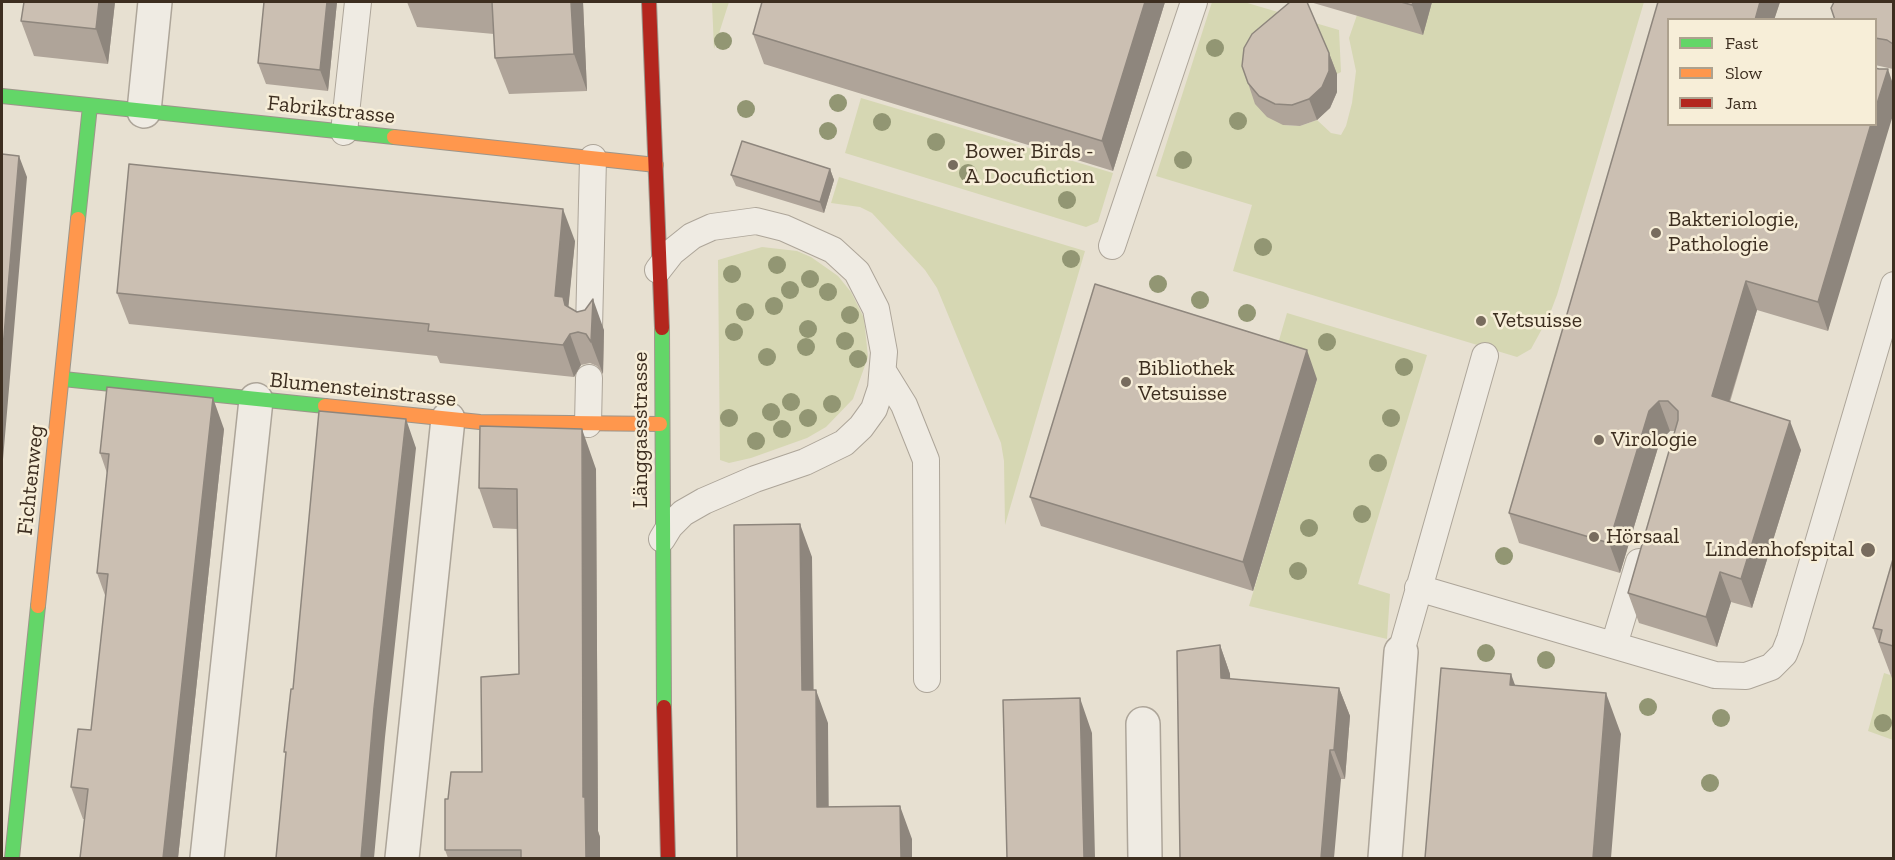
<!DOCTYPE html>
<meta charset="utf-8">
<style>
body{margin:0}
#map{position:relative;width:1895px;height:860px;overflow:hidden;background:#e7e0d1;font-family:"Zilla Slab",serif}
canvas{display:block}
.frame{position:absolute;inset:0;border:3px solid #3d2e20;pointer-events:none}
.legend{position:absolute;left:1667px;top:18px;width:210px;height:108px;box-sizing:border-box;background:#f7eed8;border:2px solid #ada18e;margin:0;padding:8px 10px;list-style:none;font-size:18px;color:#3d2e20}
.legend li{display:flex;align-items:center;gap:12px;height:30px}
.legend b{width:30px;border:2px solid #ada18e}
</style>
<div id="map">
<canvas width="1895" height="860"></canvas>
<div class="frame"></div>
<ul class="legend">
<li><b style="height:8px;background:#63d668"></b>Fast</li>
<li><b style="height:8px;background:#ff974d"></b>Slow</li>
<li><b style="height:8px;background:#b3261e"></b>Jam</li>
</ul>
</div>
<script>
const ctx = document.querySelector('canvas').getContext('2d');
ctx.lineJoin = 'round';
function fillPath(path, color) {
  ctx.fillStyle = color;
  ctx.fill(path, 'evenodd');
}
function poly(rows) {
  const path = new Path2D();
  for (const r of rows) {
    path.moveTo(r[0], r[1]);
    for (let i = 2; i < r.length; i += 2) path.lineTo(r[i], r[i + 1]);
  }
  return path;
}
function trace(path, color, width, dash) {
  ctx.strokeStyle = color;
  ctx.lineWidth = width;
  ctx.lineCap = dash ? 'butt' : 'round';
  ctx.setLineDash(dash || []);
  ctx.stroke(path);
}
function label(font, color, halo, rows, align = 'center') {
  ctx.font = font + ' "Zilla Slab",serif';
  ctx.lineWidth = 5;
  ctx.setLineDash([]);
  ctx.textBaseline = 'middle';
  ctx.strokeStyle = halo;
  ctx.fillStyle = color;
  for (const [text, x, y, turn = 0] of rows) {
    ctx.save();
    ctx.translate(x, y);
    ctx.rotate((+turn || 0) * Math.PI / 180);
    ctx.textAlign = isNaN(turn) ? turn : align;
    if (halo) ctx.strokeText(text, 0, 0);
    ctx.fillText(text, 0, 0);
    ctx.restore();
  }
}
const green = poly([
 [712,2,729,2,714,49],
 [1212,2,1244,2,1339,30,1341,72,1337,74,1330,58,1283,125,1300,126,1317,120,1331,133,1341,135,1346,126,1352,103,1356,71,1349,38,1357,15,1432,2,1644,2,1557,295,1549,316,1531,349,1517,357,1233,271,1252,205,1156,176],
 [861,98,1113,173,1098,222,1086,227,845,153],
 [839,177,1085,251,1005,525,1004,461,1001,443,937,288,925,270,872,213,860,207,831,203],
 [762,247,797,251,811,257,838,276,851,292,864,318,868,357,853,399,826,427,807,438,751,458,729,463,720,460,718,260],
 [1287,313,1427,355,1358,584,1390,594,1387,639,1249,606,1317,379,1272,364],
 [1884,673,1893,676,1893,740,1868,731]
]);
const lane = poly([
 [344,132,358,2],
 [1112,246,1194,2],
 [658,270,672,252,692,236,712,227,756,221,784,228,833,250,857,272,876,309,884,352,881,388,874,409,861,427,844,443,805,462,755,479,704,501,683,513,670,526,662,539],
 [589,329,593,158],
 [883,371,904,405,926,460,927,679],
 [588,424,589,378],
 [1418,588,1715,675,1746,676,1771,667,1784,654,1790,639,1894,285],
 [1614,645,1639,562],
 [1401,652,1485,356]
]);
const street = poly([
 [144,111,155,2],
 [1143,724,1145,858],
 [207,858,256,400],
 [402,858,448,419],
 [1385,858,1401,652]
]);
const fast = poly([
 [2,96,394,137],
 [78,219,90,106],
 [662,328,664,707],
 [63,379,325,406],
 [12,858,38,606]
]);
const slow = poly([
 [394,137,656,165],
 [325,406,480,422,660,424],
 [38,606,78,219]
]);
const jam = poly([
 [649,2,662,328],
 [664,707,668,858]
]);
const trees = [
 [723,41],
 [1215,48],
 [838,103],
 [746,109],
 [1238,121],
 [882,122],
 [828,131],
 [936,142],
 [1183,160],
 [968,173],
 [1067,200],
 [1263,247],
 [1071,259],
 [777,265],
 [732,274],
 [810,279],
 [1158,284],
 [790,290],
 [828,292],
 [1200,300],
 [774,306],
 [745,312],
 [1247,313],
 [850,315],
 [808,329],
 [734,332],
 [845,341],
 [1327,342],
 [806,347],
 [767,357],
 [858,359],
 [1404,367],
 [791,402],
 [832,404],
 [771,412],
 [729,418],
 [808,418],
 [1391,418],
 [782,429],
 [756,441],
 [1378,463],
 [1362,514],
 [1309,528],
 [1504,556],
 [1298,571],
 [1486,653],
 [1546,660],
 [1648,707],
 [1721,718],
 [1883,723],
 [1710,783]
];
const wall = poly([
 [24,2,115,2,108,64,34,56,21,21],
 [264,2,337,2,328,91,266,84,258,63],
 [407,2,583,2,587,91,509,94,495,58,494,34,417,27],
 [762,2,1165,2,1113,171,764,64,753,34],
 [1310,2,1432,2,1423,35],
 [1658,2,1780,2,1774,20,1668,20,1875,124,1828,331,1757,310,1730,402,1801,450,1752,608,1731,602,1717,647,1639,623,1628,593,1675,431,1670,431,1660,441,1620,573,1519,543,1509,513],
 [1893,2,1893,69,1875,65,1875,20],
 [1329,53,1337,74,1337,92,1330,108,1317,120,1300,126,1283,125,1267,117,1255,104,1248,83],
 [830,169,834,180,824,213,736,186,731,175],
 [575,241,568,307,604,330,603,374,597,366,590,363,581,365,574,377,440,363,437,356,129,324,117,293],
 [1317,379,1253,591,1041,526,1030,497],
 [224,429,178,858,80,858,85,819,83,819,71,787,91,730,106,598,97,573,107,473,100,453],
 [596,469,598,831,600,837,600,858,448,858,445,850,448,799,482,772,519,674,518,529,493,528,479,488],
 [1893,559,1893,681,1873,628],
 [1220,645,1230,674,1230,679,1339,688,1350,716,1345,779,1341,779,1180,858]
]);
const shadedWall = poly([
 [99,2,115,2,108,64,96,29],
 [327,2,337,2,328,91,320,70],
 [571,2,583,2,587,91,574,54],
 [1145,2,1165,2,1113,171,1102,141],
 [1413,2,1432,2,1423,35,1412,5],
 [1760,2,1780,2,1774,20,1755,20],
 [1329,53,1337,74,1337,92,1330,108,1317,120,1309,99],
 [1888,69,1893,84,1893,115,1828,331,1818,302,1871,124,1875,124,1875,110],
 [19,156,27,177,2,471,2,360],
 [830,169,834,180,824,213,820,202],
 [563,209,575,241,568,311,555,296],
 [1746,281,1757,310,1722,425,1712,396],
 [593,299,604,330,603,374,591,342],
 [570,334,581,365,574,377,563,345],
 [1307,350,1317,379,1253,591,1243,562],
 [213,398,224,429,178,858,163,858],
 [1659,401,1670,431,1660,441,1620,573,1609,543,1649,411],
 [406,419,416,448,385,737,374,858,361,858,374,708],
 [1790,421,1801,450,1752,608,1741,579],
 [582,429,596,469,598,831,600,837,600,858,586,858,583,797],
 [800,524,812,557,814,723,802,690],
 [1720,572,1731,602,1717,647,1706,617],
 [1220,645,1230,674,1231,707,1221,678],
 [1511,674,1526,715,1510,685],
 [1339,688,1350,716,1345,779,1334,750],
 [816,690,828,723,829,840,817,807],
 [1606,693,1621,734,1611,858,1593,858],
 [1080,698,1092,733,1095,858,1084,858],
 [1330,750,1341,779,1334,858,1321,858],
 [900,806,912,839,912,858,901,858]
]);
const building = poly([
 [24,2,99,2,96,29,21,21,24,2],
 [264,2,327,2,320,70,258,63,264,2],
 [492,2,571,2,574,54,495,58,492,2],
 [762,2,1145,2,1102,141,753,34,762,2],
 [1290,2,1307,2,1329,53,1329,71,1322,87,1309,99,1292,105,1275,104,1259,96,1248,83,1242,66,1244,48,1252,34,1290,2],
 [1401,2,1413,2,1412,5,1401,2],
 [1658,2,1760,2,1755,20,1668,20,1668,124,1871,124,1818,302,1746,281,1712,396,1790,421,1741,579,1720,572,1706,617,1628,593,1678,420,1678,411,1668,401,1659,401,1649,411,1609,543,1509,513,1658,2],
 [1834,2,1893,2,1893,44,1887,40,1875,38,1875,20,1835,20,1831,8,1834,2],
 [1875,68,1879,69,1888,69,1875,110,1875,68],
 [742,141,830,169,820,202,731,175,742,141],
 [2,154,19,156,2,360,2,154],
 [129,164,563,209,555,296,563,297,565,305,577,312,585,310,593,299,591,342,586,334,578,332,570,334,563,345,428,331,429,324,117,293,129,164],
 [1095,284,1307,350,1243,562,1030,497,1095,284],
 [107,387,213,398,163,858,80,858,88,789,71,787,78,729,91,730,108,574,97,573,109,454,100,453,107,387],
 [319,411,406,419,374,708,361,858,276,858,286,752,284,752,291,689,293,689,319,411],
 [480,426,582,429,583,797,585,797,586,858,521,858,521,850,445,850,445,799,448,799,451,772,482,772,481,677,519,674,517,489,479,488,480,426],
 [800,524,802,690,816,690,817,807,900,806,901,858,737,858,734,525,800,524],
 [1893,559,1893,646,1879,642,1882,630,1873,628,1893,559],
 [1220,645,1221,678,1339,688,1334,750,1330,750,1321,858,1180,858,1177,651,1220,645],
 [1441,668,1511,674,1510,685,1606,693,1593,858,1425,858,1441,668],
 [1080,698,1084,858,1007,858,1003,700,1080,698]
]);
const markers = [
 [953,165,6,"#786c5e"],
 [1656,233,6,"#786c5e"],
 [1481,321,6,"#786c5e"],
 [1126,382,6,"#786c5e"],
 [1599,440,6,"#786c5e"],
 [1594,537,6,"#786c5e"],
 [1868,550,8,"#786c5e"]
];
const streetNames = [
 ["Fabrikstrasse",331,110,6],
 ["Blumensteinstrasse",363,390,6],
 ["Länggassstrasse",641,430,-90],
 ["Fichtenweg",31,480,-84]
];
const poiNames = [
 ["Bower Birds -",965,152],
 ["A Docufiction",965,177],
 ["Bakteriologie,",1668,220],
 ["Pathologie",1668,245],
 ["Vetsuisse",1493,321],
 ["Bibliothek",1138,369],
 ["Vetsuisse",1138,394],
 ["Virologie",1611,440],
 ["Hörsaal",1606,537],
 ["Lindenhofspital",1854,550,"right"]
];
fillPath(green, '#d6d7b3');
trace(lane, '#ada599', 28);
trace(street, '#ada599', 36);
trace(fast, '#9c958a', 16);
trace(slow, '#9c958a', 16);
trace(jam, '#9c958a', 16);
trace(lane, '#efebe3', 26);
trace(street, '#efebe3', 33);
trace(fast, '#63d668', 14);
trace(slow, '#ff974d', 14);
trace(jam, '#b3261e', 14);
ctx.fillStyle = '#929673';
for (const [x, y] of trees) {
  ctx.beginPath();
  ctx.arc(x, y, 9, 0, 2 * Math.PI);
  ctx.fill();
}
fillPath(wall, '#afa499');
fillPath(shadedWall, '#8e867d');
fillPath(building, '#cbbfb2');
trace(building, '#8e867d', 1.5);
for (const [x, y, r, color] of markers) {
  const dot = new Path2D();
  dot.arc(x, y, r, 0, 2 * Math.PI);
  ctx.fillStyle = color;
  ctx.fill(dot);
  trace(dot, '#f7eed8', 2);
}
label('22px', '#3d2e20', '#f7eed8', streetNames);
label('22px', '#3d2e20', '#f7eed8', poiNames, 'left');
</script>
